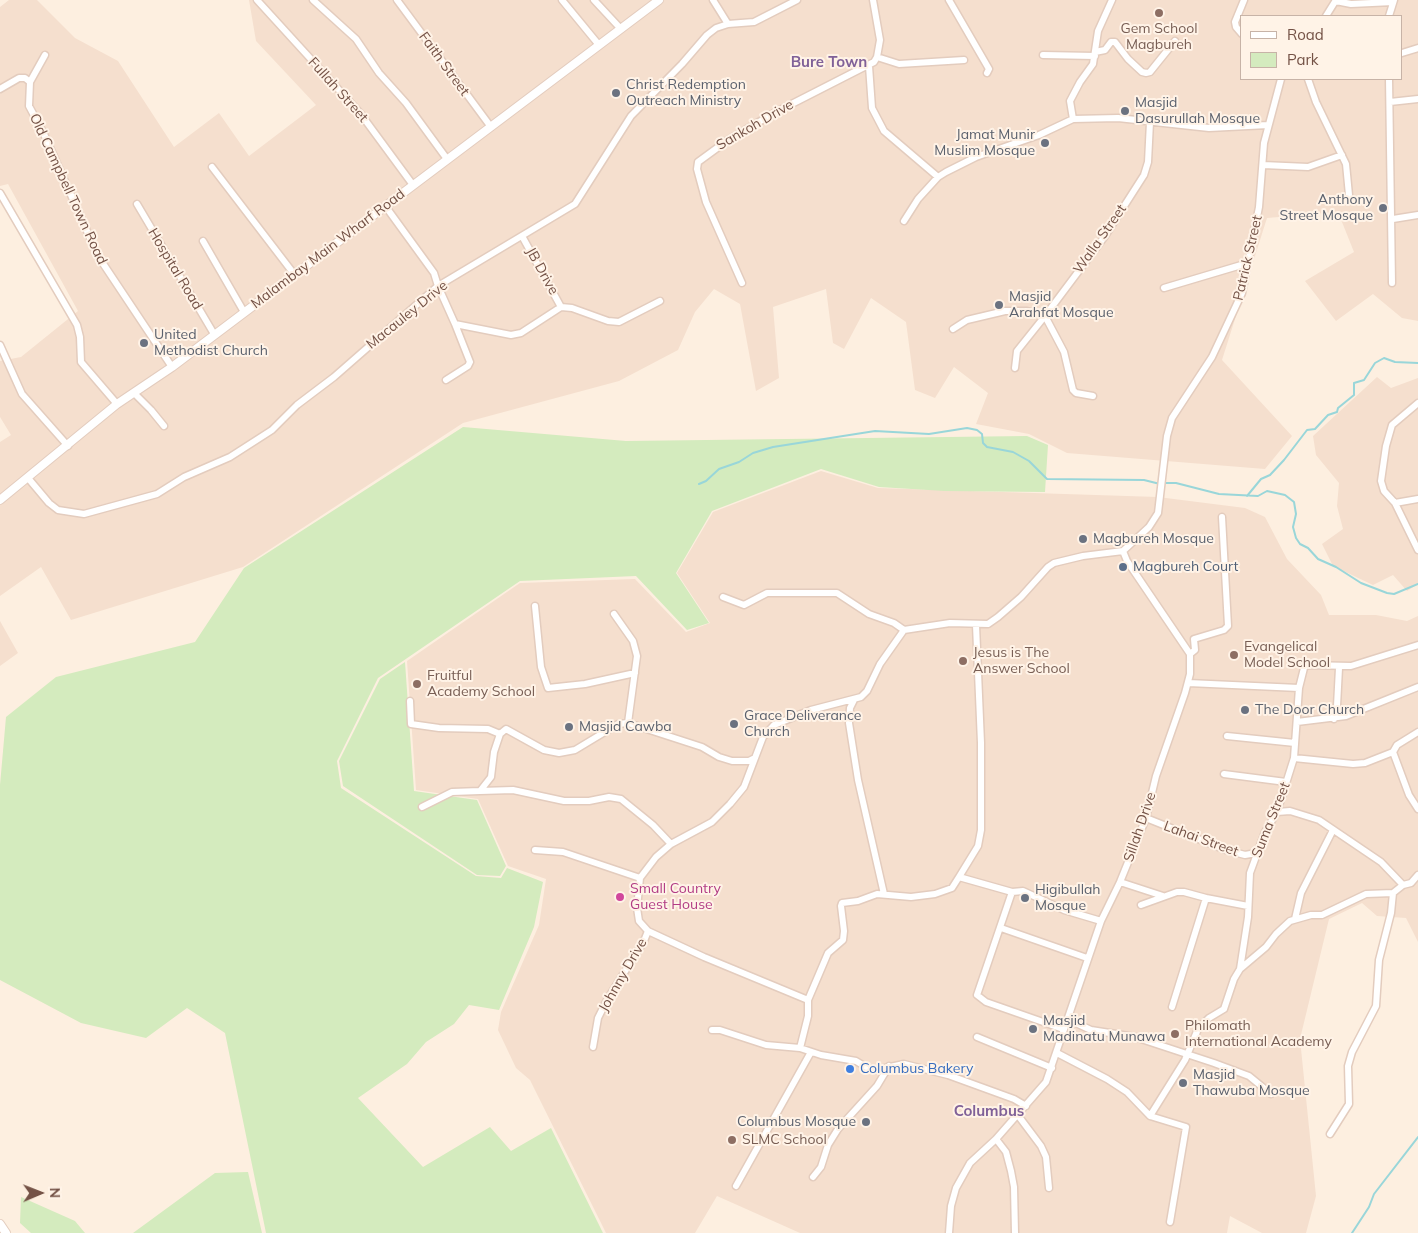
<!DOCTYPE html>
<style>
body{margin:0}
#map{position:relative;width:1418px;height:1233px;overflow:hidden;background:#fdefe0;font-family:Mulish,sans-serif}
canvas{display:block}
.legend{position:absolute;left:1240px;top:15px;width:162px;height:65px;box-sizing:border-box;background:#fff3e7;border:1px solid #c7b3a7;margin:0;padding:6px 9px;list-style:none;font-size:15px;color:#745246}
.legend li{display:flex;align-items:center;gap:10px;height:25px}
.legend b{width:25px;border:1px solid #c7b3a7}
.north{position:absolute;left:15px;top:1168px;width:50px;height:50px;-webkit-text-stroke:4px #fff3e7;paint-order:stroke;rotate:89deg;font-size:14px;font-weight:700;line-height:20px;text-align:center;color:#745246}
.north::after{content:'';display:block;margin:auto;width:18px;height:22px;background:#745246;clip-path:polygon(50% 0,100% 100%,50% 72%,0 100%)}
</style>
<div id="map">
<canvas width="1418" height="1233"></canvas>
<ul class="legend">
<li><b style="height:6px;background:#fff"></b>Road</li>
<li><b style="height:14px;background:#d4ebbe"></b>Park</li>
</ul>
<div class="north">N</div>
</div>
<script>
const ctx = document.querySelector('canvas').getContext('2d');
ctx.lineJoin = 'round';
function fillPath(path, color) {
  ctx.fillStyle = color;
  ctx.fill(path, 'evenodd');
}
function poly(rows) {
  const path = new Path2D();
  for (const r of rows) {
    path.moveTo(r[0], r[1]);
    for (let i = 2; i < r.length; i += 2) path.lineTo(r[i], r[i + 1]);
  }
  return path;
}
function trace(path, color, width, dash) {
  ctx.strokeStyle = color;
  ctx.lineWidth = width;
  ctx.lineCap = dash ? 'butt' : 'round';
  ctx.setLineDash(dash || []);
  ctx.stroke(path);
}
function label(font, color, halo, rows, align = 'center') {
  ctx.font = font + ' Mulish,sans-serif';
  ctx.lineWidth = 4;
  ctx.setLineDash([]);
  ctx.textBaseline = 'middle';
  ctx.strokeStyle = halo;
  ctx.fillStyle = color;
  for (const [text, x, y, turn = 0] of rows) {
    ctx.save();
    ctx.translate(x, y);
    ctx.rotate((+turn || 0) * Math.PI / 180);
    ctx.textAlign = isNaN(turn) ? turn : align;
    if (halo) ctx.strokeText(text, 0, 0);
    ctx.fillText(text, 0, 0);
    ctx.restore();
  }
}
const residential = poly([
 [9,0,37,0,75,38,118,61,174,147,219,113,249,156,316,105,256,41,249,0,1418,0,1418,321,1402,318,1373,294,1336,321,1305,281,1354,252,1338,212,1267,218,1222,360,1292,436,1265,469,1067,453,1029,434,976,424,988,393,954,367,935,398,915,390,906,322,871,298,844,349,833,343,826,289,773,307,779,378,756,391,740,304,714,289,695,312,678,350,619,381,463,423,243,567,71,620,41,567,0,596,0,442,11,435,0,417,0,361,21,357,78,311,8,184,0,186,0,7],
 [1242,16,1402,16,1402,79,1242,79],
 [1377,377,1391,388,1418,378,1418,584,1407,591,1393,575,1373,585,1333,566,1322,544,1343,529,1337,506,1339,483,1316,455,1313,436],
 [821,471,878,488,1158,497,1245,508,1265,517,1287,559,1321,595,1329,615,1376,615,1407,621,1418,616,1418,942,1406,918,1377,916,1362,903,1329,919,1300,1039,1316,1196,1306,1233,1262,1233,1230,1216,1227,1233,800,1233,717,1196,695,1233,606,1233,530,1080,516,1068,498,1030,501,1012,539,925,546,879,508,866,478,799,416,790,407,661,520,583,635,579,686,632,710,623,677,573,713,512],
 [0,621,18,653,0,666]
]);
const green = poly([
 [463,427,626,441,1027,436,1048,445,1045,492,945,491,879,487,821,469,712,511,676,573,709,623,687,630,636,576,520,581,378,678,337,761,341,788,476,876,501,878,507,868,543,882,534,927,499,1010,469,1005,454,1024,426,1042,407,1064,358,1098,423,1167,490,1127,511,1151,551,1128,603,1233,266,1233,225,1033,187,1008,146,1038,81,1023,0,980,0,785,6,717,56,677,195,642,244,568],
 [405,662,414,791,477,800,506,866,500,876,477,875,343,786,339,761,380,679],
 [248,1172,262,1233,133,1233,215,1173],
 [21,1197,75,1221,85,1233,31,1233,20,1223]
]);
const stream = poly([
 [1164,483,1176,483,1219,494,1258,496,1267,491,1285,495,1294,502,1296,514,1293,527,1296,538,1300,544,1308,548,1318,559,1336,567,1361,583,1387,593,1394,594,1418,584],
 [699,484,706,481,719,469,739,462,753,453,773,447,875,431,929,434,967,428,977,430,982,434,983,443,987,447,1013,452,1029,461,1047,479,1144,480,1160,484],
 [1247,496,1261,479,1270,475,1284,460,1307,430,1315,429,1328,415,1337,412,1338,408,1354,395,1354,383,1364,380,1375,363,1384,358,1395,362,1418,363],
 [1352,1233,1369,1207,1374,1194,1418,1137]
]);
const minor = poly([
 [257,0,360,113,413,185],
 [313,0,356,39,379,73,406,103,447,159],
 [397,0,491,127],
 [562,0,599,45],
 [594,0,620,28],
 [713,0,728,24],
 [949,0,989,69,987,73],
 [1336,1,1351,4,1393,2],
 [1326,16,1336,0],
 [1389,16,1394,0],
 [1242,34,1236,27,1235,22,1244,0],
 [1095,52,1105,50,1111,42,1115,42,1128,59,1142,72,1146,73,1150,72,1175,41],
 [1402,53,1418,48],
 [45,55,30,82,29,106,44,134,98,256,172,367],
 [1043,55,1095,56],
 [877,57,899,64,964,60],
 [869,66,872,108,884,131,938,177],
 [1308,79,1316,102,1346,164,1349,195],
 [1389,79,1392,283],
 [0,89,19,78,25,78,30,82],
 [1390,102,1418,99],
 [1073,119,1070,101,1080,82,1093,64,1098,31,1112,0],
 [1263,165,1308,167,1342,155],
 [212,167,294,274],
 [0,193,77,325,80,337,81,362,117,404],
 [137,204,214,334],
 [386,207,434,273,438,286,455,324,511,335,521,333,561,307,572,308,608,321,619,322,660,301],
 [1393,219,1418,215],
 [904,221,918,199,938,177,946,172,976,157,1039,135,1073,119,1118,118,1209,128,1268,125],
 [522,236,561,307],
 [203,241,244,312],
 [742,283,706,202,697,169,698,162,728,140,776,112,874,62,877,57,880,40,873,0],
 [1164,288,1248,263],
 [953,329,967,320,1005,311,1027,311,1045,316,1105,236,1144,175,1148,162,1150,122],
 [0,345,22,394,68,446],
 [1015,368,1017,351,1045,316,1064,352,1073,390,1076,393,1093,396],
 [446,380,468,366,470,362,455,324],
 [134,393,151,410,164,426],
 [1418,403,1392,425,1386,446,1381,481,1384,491,1395,503,1418,550],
 [28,478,49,503,58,510,84,514,157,494,184,477,230,457,272,430,297,405,334,377,438,286,575,204,631,116,682,64,707,35,716,28,728,24,754,22,797,0],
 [1395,503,1418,499],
 [1123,551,1149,527,1158,513,1167,436,1172,418,1212,357,1242,293,1259,207,1264,143,1281,79],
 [723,597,744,605,767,593,837,593,869,614,894,623,904,630],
 [535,606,541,667,548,688,585,684,635,673],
 [614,614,633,641,637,656,628,723],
 [1190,654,1195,650,1194,639,1224,630,1228,626,1222,517],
 [1188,683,1299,688],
 [854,700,850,708,849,723,858,780,884,894],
 [410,701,411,724,439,728,488,729,500,734],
 [1334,719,1337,706,1339,668],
 [1297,722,1346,716,1418,687],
 [1227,736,1295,743],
 [1393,752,1409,795,1418,809],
 [1393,752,1397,745,1418,732],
 [1294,758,1353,764,1365,763,1393,752],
 [1224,774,1286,782],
 [480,791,513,790,564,801,589,801,609,797,621,799,653,825,671,844],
 [422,807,452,792,480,791,491,777,494,752,500,734,506,729,544,750,559,753,575,750,618,724,628,723,702,747,719,757,732,761,749,761,753,759],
 [1277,812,1290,811,1319,820,1381,862,1403,885,1411,883,1418,875],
 [1146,818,1226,850,1245,855,1256,853],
 [535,850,563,852,640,878],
 [959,877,978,846,981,830,981,743,976,625],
 [1120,882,1163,896],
 [1012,892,977,995,986,1002,1063,1029],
 [1141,905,1177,892,1184,892,1206,898],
 [1295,919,1301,893,1333,830],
 [1001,928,1087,958],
 [1240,969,1266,947,1276,934,1290,921,1311,915,1322,915,1366,894,1393,893,1403,885],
 [808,1000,828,953,843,940,844,931,841,906,842,903,858,901,877,894,911,897,935,894,952,888,959,877,1012,892,1023,891,1064,910,1101,921],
 [1172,1007,1206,898,1248,906],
 [1067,1019,1091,1030,1135,1037,1214,1063,1249,1076,1271,1094],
 [712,1030,720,1030,766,1045,800,1048],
 [977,1037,1052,1068],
 [593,1047,598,1018,607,1000,644,941,648,931],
 [1057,1053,1107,1079,1127,1092,1150,1116,1186,1127,1170,1222],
 [1026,1106,1014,1099,948,1075,904,1064,876,1070,866,1067,856,1061,821,1055,800,1048,808,1016,808,1000,704,957,648,931,639,921,637,908,640,878,656,857,671,844,712,822,730,804,744,787,763,737,774,725,811,710,861,697,867,691,880,664,904,630,950,623,988,624,998,617,1021,597,1048,567,1054,563,1083,556,1123,551],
 [1017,1114,1041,1146,1046,1157,1049,1188],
 [1150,1116,1185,1060,1198,1029,1209,1018,1224,1009,1234,979,1240,969,1248,917,1250,873,1265,832,1277,812,1294,758,1299,688,1304,668,1307,665,1351,666,1418,645],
 [1330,1134,1349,1104,1348,1066,1352,1052,1376,1006,1379,960,1391,913,1393,893],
 [996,1139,1006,1152,1011,1171,1014,1187,1015,1233],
 [813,1177,821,1167,828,1145,838,1129,877,1086,889,1066],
 [736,1186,811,1052],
 [949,1233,951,1206,956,1188,970,1163,996,1139,1046,1082,1101,921,1120,882,1146,818,1156,776,1185,693,1190,674,1190,654,1127,561,1123,551]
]);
const tertiary = poly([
 [0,500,117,404,172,367,659,0],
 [0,1224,6,1233]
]);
const markers = [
 [1159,13,5,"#8d6e63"],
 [616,93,5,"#6b7280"],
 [1125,111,5,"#6b7280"],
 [1045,143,5,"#6b7280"],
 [1383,208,5,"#6b7280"],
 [999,305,5,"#6b7280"],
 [144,343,5,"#6b7280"],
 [1083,539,5,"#6b7280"],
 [1123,567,5,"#5c6f8a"],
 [1234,655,5,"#8d6e63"],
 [963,661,5,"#8d6e63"],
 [417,684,5,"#8d6e63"],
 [1245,710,5,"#6b7280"],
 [734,724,5,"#6b7280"],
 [569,727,5,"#6b7280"],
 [620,897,5,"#d1479c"],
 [1025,898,5,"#6b7280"],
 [1033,1029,5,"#6b7280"],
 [1175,1034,5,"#8d6e63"],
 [850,1069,5,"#3f7fe0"],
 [1183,1083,5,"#6b7280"],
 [866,1122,5,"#6b7280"],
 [732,1140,5,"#8d6e63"]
];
const educationNames = [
 ["Gem School",1159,29,"center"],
 ["Magbureh",1159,45,"center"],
 ["Evangelical",1244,647],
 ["Model School",1244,663],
 ["Jesus is The",973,653],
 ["Answer School",973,669],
 ["Fruitful",427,676],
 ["Academy School",427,692],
 ["Philomath",1185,1026],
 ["International Academy",1185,1042],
 ["SLMC School",742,1140]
];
const streetNames = [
 ["Faith Street",444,64,54],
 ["Fullah Street",338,90,48],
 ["Sankoh Drive",755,125,-30],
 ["Old Campbell Town Road",68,189,65],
 ["Walla Street",1100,239,-55],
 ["Malambay Main Wharf Road",328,249,-37],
 ["Patrick Street",1248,258,-77],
 ["Hospital Road",175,269,59],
 ["JB Drive",542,271,61],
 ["Macauley Drive",407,315,-39],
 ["Suma Street",1271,820,-68],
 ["Sillah Drive",1140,827,-71],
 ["Lahai Street",1201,839,20],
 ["Johnny Drive",623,975,-60]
];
const worshipNames = [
 ["Christ Redemption",626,85],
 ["Outreach Ministry",626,101],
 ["Masjid",1135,103],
 ["Dasurullah Mosque",1135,119],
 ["Jamat Munir",1035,135,"right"],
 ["Muslim Mosque",1035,151,"right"],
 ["Anthony",1373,200,"right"],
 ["Street Mosque",1373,216,"right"],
 ["Masjid",1009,297],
 ["Arahfat Mosque",1009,313],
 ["United",154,335],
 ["Methodist Church",154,351],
 ["Magbureh Mosque",1093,539],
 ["The Door Church",1255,710],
 ["Grace Deliverance",744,716],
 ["Church",744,732],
 ["Masjid Cawba",579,727],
 ["Higibullah",1035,890],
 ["Mosque",1035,906],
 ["Masjid",1043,1021],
 ["Madinatu Munawa",1043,1037],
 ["Masjid",1193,1075],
 ["Thawuba Mosque",1193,1091],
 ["Columbus Mosque",856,1122,"right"]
];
const serviceNames = [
 ["Magbureh Court",1133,567]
];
const hotelNames = [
 ["Small Country",630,889],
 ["Guest House",630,905]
];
const shopNames = [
 ["Columbus Bakery",860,1069]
];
const neighbourhoodNames = [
 ["Bure Town",829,62],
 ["Columbus",989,1111]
];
fillPath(residential, '#f5dfce');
fillPath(green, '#d4ebbe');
trace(stream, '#99d6d9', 2);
trace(minor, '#e3ccbe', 9);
trace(tertiary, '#e3ccbe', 10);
trace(minor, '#fff', 6);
trace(tertiary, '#fff', 8);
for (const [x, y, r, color] of markers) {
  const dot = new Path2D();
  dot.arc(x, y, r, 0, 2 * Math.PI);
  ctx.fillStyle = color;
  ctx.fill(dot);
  trace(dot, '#fff3e7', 2);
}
label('14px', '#785e54', '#fff3e7', educationNames, 'left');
label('14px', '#745246', '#fff3e7', streetNames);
label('14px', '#5b616d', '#fff3e7', worshipNames, 'left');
label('14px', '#4e5e75', '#fff3e7', serviceNames, 'left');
label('14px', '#b23c85', '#fff3e7', hotelNames, 'left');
label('14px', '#366cbe', '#fff3e7', shopNames, 'left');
label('bold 15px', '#806198', '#fff3e7', neighbourhoodNames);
</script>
